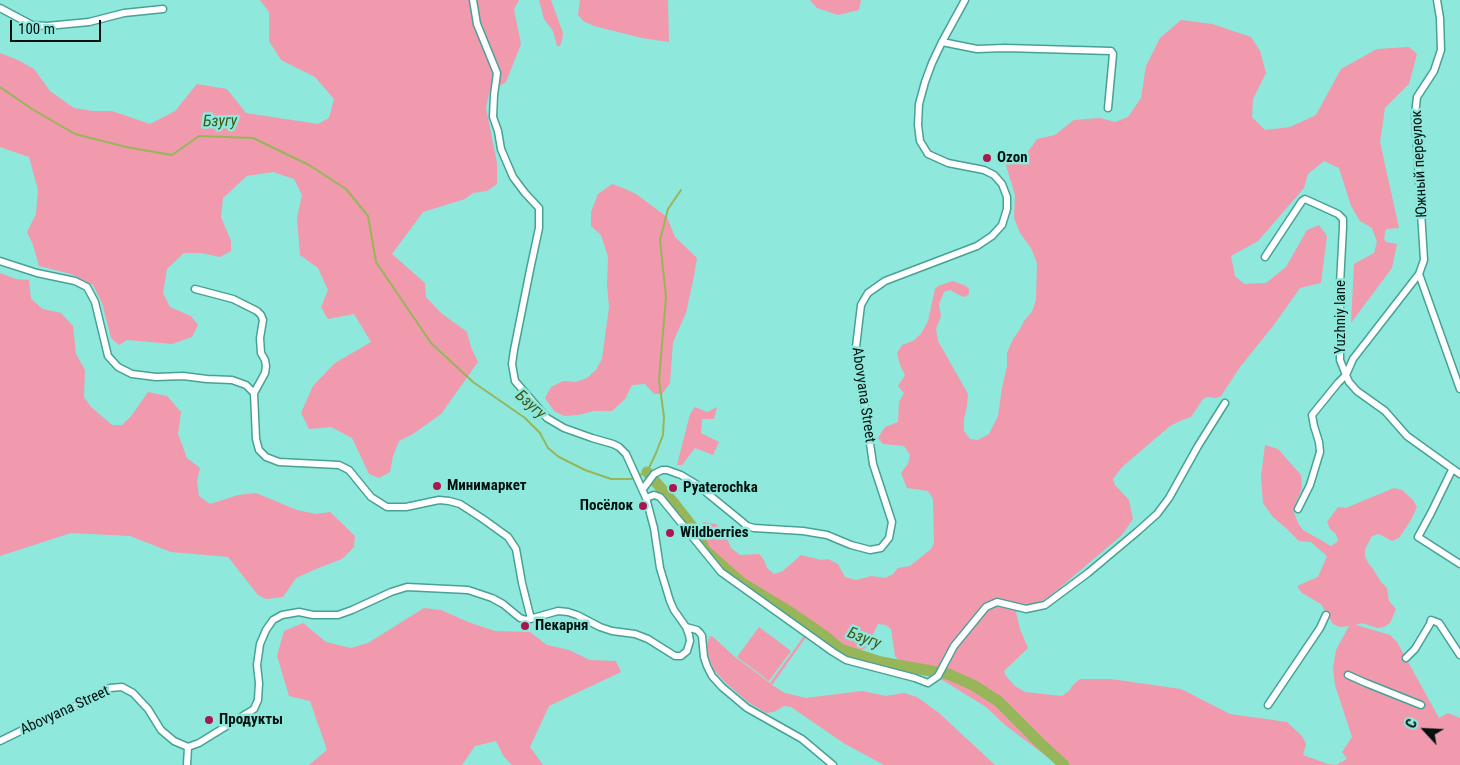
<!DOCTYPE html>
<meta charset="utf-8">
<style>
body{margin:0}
#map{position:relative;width:1460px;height:765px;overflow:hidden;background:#8ee8dc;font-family:"Roboto Condensed",sans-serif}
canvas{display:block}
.north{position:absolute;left:1400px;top:705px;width:50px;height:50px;-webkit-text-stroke:4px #8ee8dc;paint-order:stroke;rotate:295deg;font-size:14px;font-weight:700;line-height:20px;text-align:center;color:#00120f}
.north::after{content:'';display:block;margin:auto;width:18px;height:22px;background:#00120f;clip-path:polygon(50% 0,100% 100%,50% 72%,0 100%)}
.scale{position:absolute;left:10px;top:20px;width:91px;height:22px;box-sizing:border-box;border:2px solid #00120f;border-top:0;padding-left:6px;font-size:15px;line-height:18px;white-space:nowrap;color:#00120f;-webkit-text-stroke:4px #8ee8dc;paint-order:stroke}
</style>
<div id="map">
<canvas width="1460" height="765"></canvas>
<div class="north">С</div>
<div class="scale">100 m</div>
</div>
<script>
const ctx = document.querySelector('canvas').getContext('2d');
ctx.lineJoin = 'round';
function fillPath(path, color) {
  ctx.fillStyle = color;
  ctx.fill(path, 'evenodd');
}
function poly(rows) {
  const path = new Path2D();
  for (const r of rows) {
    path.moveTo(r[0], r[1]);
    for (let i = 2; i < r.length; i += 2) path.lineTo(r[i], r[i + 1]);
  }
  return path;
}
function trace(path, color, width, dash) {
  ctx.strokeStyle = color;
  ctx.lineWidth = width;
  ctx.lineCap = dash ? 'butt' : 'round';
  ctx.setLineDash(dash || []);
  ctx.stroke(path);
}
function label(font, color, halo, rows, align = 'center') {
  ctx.font = font + ' "Roboto Condensed",sans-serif';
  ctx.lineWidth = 5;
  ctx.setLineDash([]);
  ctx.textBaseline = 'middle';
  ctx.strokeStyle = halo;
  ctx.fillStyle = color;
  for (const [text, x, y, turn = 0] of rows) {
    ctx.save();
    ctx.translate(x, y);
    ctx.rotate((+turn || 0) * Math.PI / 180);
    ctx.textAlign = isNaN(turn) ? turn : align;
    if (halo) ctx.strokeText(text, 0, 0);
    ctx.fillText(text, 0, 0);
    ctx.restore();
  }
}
const green = poly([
 [260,0,519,0,514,9,521,44,506,82,489,93,486,108,497,163,497,184,487,191,473,193,465,199,423,212,392,254,425,283,426,297,441,313,467,332,471,347,478,362,441,414,413,434,399,441,393,456,390,472,379,478,369,474,352,438,331,427,309,429,301,413,313,386,335,363,371,342,354,314,328,319,321,307,328,290,318,268,300,255,297,218,302,195,294,179,273,172,247,176,223,198,221,217,231,241,231,251,220,257,201,253,184,253,167,269,163,293,170,307,191,316,198,325,192,337,172,344,127,340,119,345,111,338,102,303,93,285,71,274,39,266,33,245,27,232,36,214,38,190,29,157,0,147,0,53,18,60,34,69,50,91,74,108,93,111,112,111,150,124,175,111,197,84,227,89,246,113,318,124,329,118,334,99,315,77,281,60,269,41,269,12],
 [539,0,551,0,563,33,562,41,560,46,557,46,553,31,544,19],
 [580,0,668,0,669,42,642,38,594,26,583,21,578,15],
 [810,0,861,0,859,10,838,15,817,8],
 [1181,20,1212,24,1251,37,1260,51,1266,73,1253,99,1252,117,1265,130,1290,127,1316,115,1341,69,1377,49,1409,47,1417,54,1409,84,1385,108,1380,142,1399,228,1386,229,1385,233,1384,239,1386,242,1397,244,1392,268,1351,323,1354,264,1374,253,1377,242,1372,228,1360,221,1351,206,1339,168,1324,161,1308,174,1304,188,1258,241,1231,256,1235,276,1244,284,1266,283,1286,267,1307,230,1319,225,1327,236,1321,283,1300,288,1273,326,1240,367,1221,396,1216,398,1207,397,1203,399,1191,417,1182,420,1170,426,1122,467,1113,479,1115,485,1129,500,1133,519,1122,535,1050,596,1039,603,1016,612,1020,629,1028,648,1004,671,1006,676,1015,686,1025,692,1062,696,1069,691,1073,685,1080,679,1111,679,1181,689,1230,714,1287,722,1302,736,1306,744,1303,755,1328,764,1336,765,1347,759,1342,752,1352,737,1335,685,1333,668,1336,650,1349,626,1340,627,1333,624,1321,604,1302,593,1297,586,1318,577,1327,556,1311,542,1299,541,1286,528,1273,517,1263,503,1261,476,1265,445,1278,449,1301,475,1302,488,1295,505,1294,513,1298,523,1303,530,1331,546,1338,541,1336,534,1330,529,1327,522,1338,507,1346,508,1394,488,1402,490,1413,500,1417,507,1411,520,1399,538,1392,541,1379,534,1372,536,1365,549,1365,556,1368,563,1373,569,1381,582,1387,588,1389,601,1396,609,1390,623,1384,627,1377,628,1362,623,1356,625,1390,635,1397,642,1439,718,1448,713,1460,718,1460,765,1061,765,1046,756,1005,725,986,707,944,681,902,664,895,656,891,629,886,625,878,624,867,647,858,652,844,649,811,630,772,685,785,693,806,698,862,691,886,696,904,693,917,697,939,713,995,765,884,765,845,744,791,707,784,706,774,712,766,713,748,702,726,683,714,670,709,658,707,647,709,637,712,636,735,657,770,683,809,629,773,604,752,593,726,574,707,554,696,536,703,522,716,524,725,534,731,548,740,555,759,554,764,560,767,568,774,574,783,571,801,555,821,560,828,559,838,564,845,577,856,580,872,576,885,578,893,574,898,568,910,566,931,549,934,543,933,499,928,491,907,488,901,473,908,464,910,455,904,446,883,444,878,438,885,427,898,422,899,402,904,393,898,386,905,375,900,365,897,353,902,345,913,341,921,334,928,321,935,289,938,286,953,281,966,286,969,289,969,294,965,297,961,296,950,290,944,292,939,304,941,316,936,329,938,341,968,394,967,406,964,419,964,431,970,439,978,440,989,434,998,416,1002,388,1007,366,1007,353,1013,339,1019,331,1024,321,1032,312,1036,300,1037,263,1031,248,1020,233,1014,218,1015,195,1005,162,1009,153,1027,153,1037,139,1055,135,1074,120,1100,118,1115,122,1128,117,1141,98,1146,66,1160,38],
 [612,184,623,188,636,194,667,217,675,237,697,258,694,276,686,313,673,342,670,383,662,394,654,394,645,384,632,385,625,399,612,411,594,411,578,415,564,416,554,411,545,398,551,387,563,381,576,382,587,378,596,370,602,359,609,307,607,285,608,257,601,235,591,226,591,212,598,194],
 [0,273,16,279,29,280,31,299,43,309,61,313,73,326,76,354,85,370,84,397,91,407,112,425,122,425,132,415,148,392,167,396,181,412,178,434,187,458,200,468,197,481,199,496,210,504,238,495,256,493,297,510,316,514,330,512,355,536,354,547,342,559,316,569,296,578,283,597,266,599,258,595,228,557,171,552,130,536,71,533,0,556],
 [695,407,707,412,717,407,714,419,702,419,701,433,719,442,713,455,695,448,682,465,677,465,690,414],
 [424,608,441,610,468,622,495,631,530,632,547,645,569,650,590,660,616,661,621,672,549,706,530,747,543,765,512,765,504,757,496,741,475,746,462,765,309,765,327,750,310,701,289,696,277,656,284,631,303,623,326,642,351,648,368,643],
 [759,627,791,651,769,681,737,657]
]);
const stream = poly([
 [0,87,32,109,75,134,126,147,172,155,199,136,253,138,309,165,346,189,368,216,376,262,431,343,473,382,525,418,540,433,548,448,559,457,585,470,611,479,631,479,647,472,656,453,663,435,664,417,659,380,666,297,660,240,668,209,681,190]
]);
const river = poly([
 [647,472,673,502,694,529,705,550,742,583,790,612,825,636,840,649,881,662,948,674,973,685,998,701,1039,742,1064,765]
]);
const minor = poly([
 [1437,0,1440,18,1441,50,1434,71,1417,97,1415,115,1424,260,1419,274,1353,359,1346,375,1349,382,1357,391,1385,411,1407,436,1460,474],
 [0,8,32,25,47,26,89,22,124,13,163,9],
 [942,42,977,49,1005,48,1111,51,1113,54,1108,108],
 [1265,257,1302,201,1305,199,1338,214,1343,219,1343,227,1340,284,1340,360,1346,375,1338,383,1312,415,1314,426,1319,442,1320,452,1310,485,1298,509],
 [0,261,37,273,75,281,87,287,95,302,108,356,118,367,132,374,156,377,183,376,207,379,232,380,246,385,254,393,256,439,259,450,266,457,279,462,339,465,349,470,371,497,387,507,406,507,439,500,449,501,460,504,483,519,508,537,516,549,522,583,531,619],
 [1419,274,1460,389],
 [195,289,233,299,257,311,261,315,263,320,260,338,261,353,265,360,266,366,265,373,254,393],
 [1452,470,1431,513,1418,537,1460,564],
 [643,489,654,474,662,470,667,470,681,475,696,484,740,520,747,526,754,528,803,531,827,535,851,545,870,550,881,548,889,538,892,522,873,464,856,347,861,305,868,293,885,281,977,246,992,236,1002,225,1007,209,1007,197,1002,184,994,175,984,170,948,163,928,154,920,141,918,125,919,104,925,82,932,63,942,42,965,0],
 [646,498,654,495,660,497,721,572,833,652,846,660,915,678,928,683,938,676,954,646,986,607,997,602,1026,609,1045,605,1088,573,1138,531,1157,514,1169,498,1198,446,1225,403],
 [686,627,697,630,700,633,702,636,704,657,707,666,712,676,722,687,747,708,802,739,833,765],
 [1406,658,1415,649,1430,624,1431,620,1439,623,1460,655],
 [1348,675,1366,683,1421,705],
 [1268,705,1320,628,1326,615],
 [0,741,41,721,66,711,110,688,122,687,133,693,148,709,161,730,174,741,188,747,199,743,254,709,258,700,259,683,257,665,260,644,266,630,273,620,282,615,299,612,313,615,338,615,352,610,391,592,407,587,468,590,492,598,503,604,520,618,526,620,558,611,568,612,577,615,600,627,612,631,635,634,648,639,675,656,681,656,687,651,690,641,689,635,686,627,674,610,670,601,660,568,654,528,646,498,626,454,619,447,613,444,592,438,564,428,547,418,515,381,512,364,514,350,530,270,539,228,539,208,525,193,513,177,501,149,498,131,493,117,494,95,497,73,477,24,473,0],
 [187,765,188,747]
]);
const markers = [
 [987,158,5,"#a91750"],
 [437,486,5,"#a91750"],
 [673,488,5,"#a91750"],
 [643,506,5,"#a91750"],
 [670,533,5,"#a91750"],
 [525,626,5,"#a91750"],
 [209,720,5,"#a91750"]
];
const poiNames = [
 ["Ozon",997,158],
 ["Минимаркет",447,486],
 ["Pyaterochka",683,488],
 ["Посёлок",633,506,"right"],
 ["Wildberries",680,533],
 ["Пекарня",535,626],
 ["Продукты",219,720]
];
const streetNames = [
 ["Южный переулок",1420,164,-93],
 ["Yuzhniy lane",1341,317,-90],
 ["Abovyana Street",863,395,82],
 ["Abovyana Street",65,711,-25]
];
const waterNames = [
 ["Бзугу",220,122,-1],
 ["Бзугу",530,405,41],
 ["Бзугу",864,639,21]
];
fillPath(green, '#f199ad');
trace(stream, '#97b65a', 2);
trace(river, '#97b65a', 11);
trace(minor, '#47a197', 9);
trace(minor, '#fff', 6);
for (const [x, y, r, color] of markers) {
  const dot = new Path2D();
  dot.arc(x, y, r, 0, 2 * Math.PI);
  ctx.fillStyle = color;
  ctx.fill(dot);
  trace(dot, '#8ee8dc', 2);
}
label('bold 15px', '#00120f', '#8ee8dc', poiNames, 'left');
label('15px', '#00120f', '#8ee8dc', streetNames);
label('italic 16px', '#425614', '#8ee8dc', waterNames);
</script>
